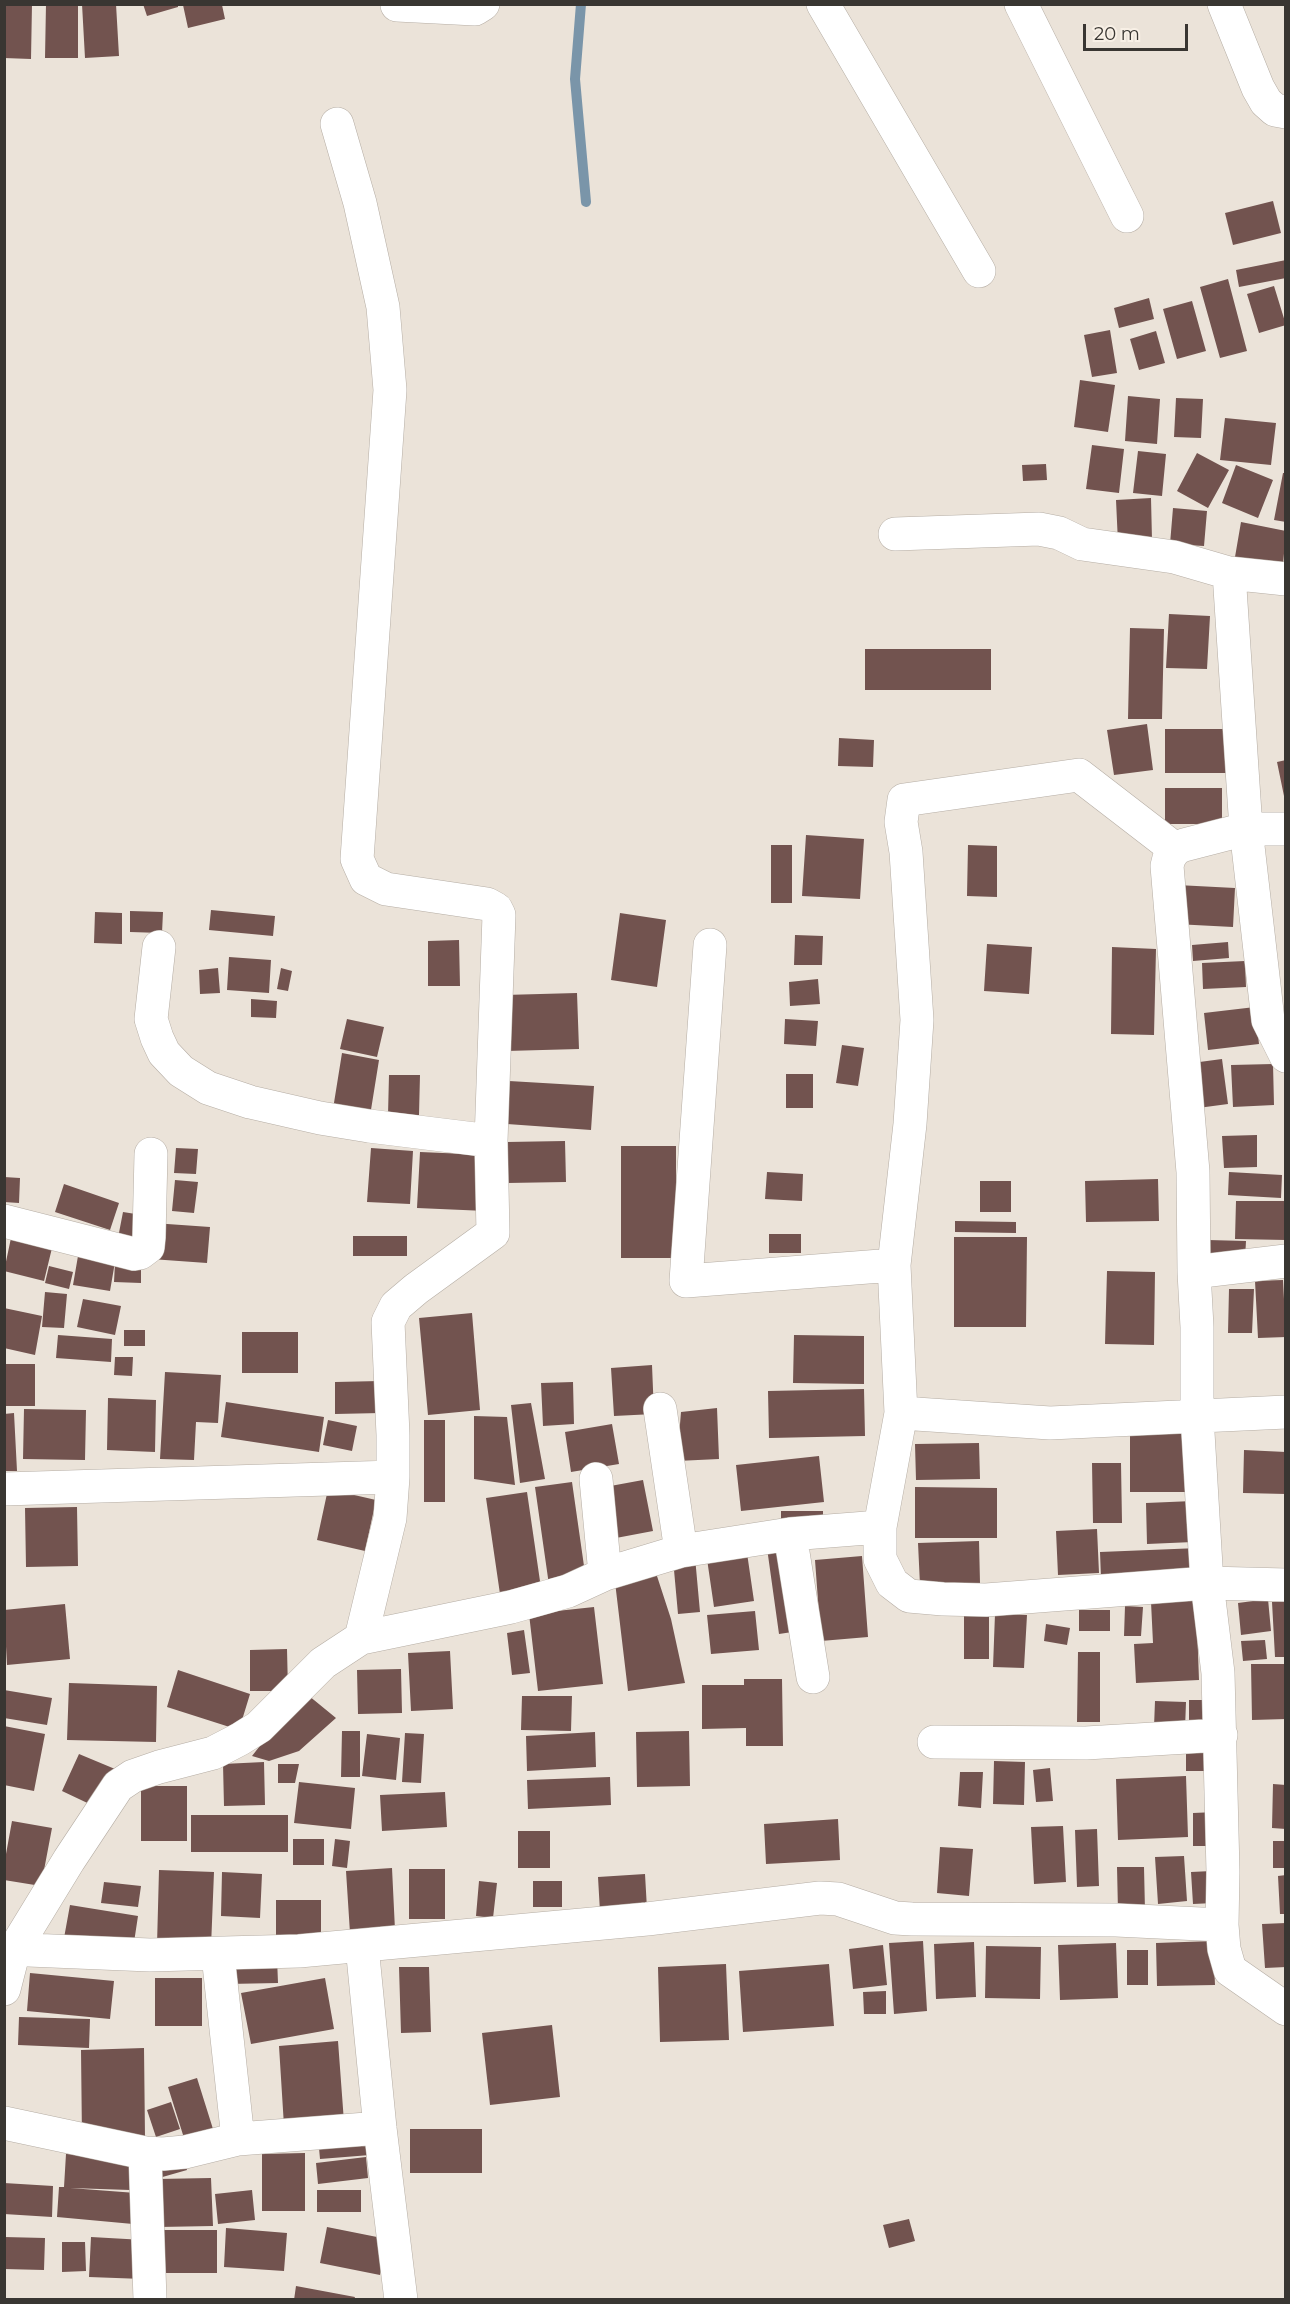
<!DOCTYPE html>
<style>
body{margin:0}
#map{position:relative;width:1290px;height:2304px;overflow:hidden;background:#ebe3d9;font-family:Montserrat,sans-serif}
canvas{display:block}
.frame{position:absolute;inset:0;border:6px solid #393632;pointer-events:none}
.scale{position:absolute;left:1083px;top:24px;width:105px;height:27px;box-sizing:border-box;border:3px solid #393632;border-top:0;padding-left:8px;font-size:18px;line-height:21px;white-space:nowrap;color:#393632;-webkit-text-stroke:4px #f8f0e6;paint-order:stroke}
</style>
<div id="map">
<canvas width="1290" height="2304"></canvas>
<div class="frame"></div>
<div class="scale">20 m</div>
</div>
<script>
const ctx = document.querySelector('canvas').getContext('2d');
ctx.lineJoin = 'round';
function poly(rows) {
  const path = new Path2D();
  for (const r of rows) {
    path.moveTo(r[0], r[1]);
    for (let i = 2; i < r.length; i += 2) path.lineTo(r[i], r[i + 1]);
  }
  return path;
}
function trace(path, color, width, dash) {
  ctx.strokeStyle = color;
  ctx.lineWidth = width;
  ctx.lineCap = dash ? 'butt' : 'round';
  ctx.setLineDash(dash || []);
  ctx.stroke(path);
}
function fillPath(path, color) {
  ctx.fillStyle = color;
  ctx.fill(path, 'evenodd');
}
const stream = poly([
 [581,4,575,79,586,202]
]);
const building = poly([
 [4,4,32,4,31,59,4,58],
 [46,4,78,4,78,58,45,58],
 [82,4,116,4,119,56,85,58],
 [143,4,178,4,178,7,147,16],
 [183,5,222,5,225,19,188,28],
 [1273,201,1281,233,1233,245,1225,213],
 [1286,260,1286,278,1239,287,1236,270],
 [1228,279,1247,351,1220,358,1200,287],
 [1274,286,1286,325,1259,333,1247,294],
 [1149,298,1154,319,1119,328,1114,308],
 [1192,301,1206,351,1177,359,1163,309],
 [1110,330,1117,373,1092,377,1084,335],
 [1156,331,1165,363,1139,370,1130,339],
 [1080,380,1115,385,1108,432,1074,427],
 [1128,396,1160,399,1157,444,1125,441],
 [1176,398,1203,399,1201,438,1174,437],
 [1225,418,1276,423,1271,465,1220,460],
 [1092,445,1124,449,1119,493,1086,489],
 [1138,451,1166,454,1162,496,1133,493],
 [1197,453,1229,470,1208,508,1177,491],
 [1046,464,1047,480,1023,481,1022,465],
 [1236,465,1273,480,1258,518,1222,503],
 [1283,473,1286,473,1286,522,1274,520],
 [1151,498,1152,540,1118,543,1116,500],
 [1173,508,1207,511,1204,546,1170,544],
 [1241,522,1286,531,1283,565,1235,557],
 [1169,614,1210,616,1207,669,1166,668],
 [1130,628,1164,629,1162,719,1128,719],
 [865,649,991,649,991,690,865,690],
 [1147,724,1153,770,1114,775,1107,730],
 [1165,729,1226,729,1226,773,1165,773],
 [839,738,874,740,873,767,838,766],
 [1286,760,1286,796,1284,796,1277,762],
 [1165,788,1222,788,1222,824,1165,824],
 [806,835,864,839,860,899,802,896],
 [771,845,792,845,792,903,771,903],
 [968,845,997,846,997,897,967,896],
 [1177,885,1235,888,1233,927,1175,924],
 [211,910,275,916,273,936,209,930],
 [130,911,163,912,162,933,130,932],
 [95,912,122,913,122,944,94,943],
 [620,913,666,920,657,987,611,980],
 [795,935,823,936,822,965,794,965],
 [459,940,460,986,428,986,428,941],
 [1228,942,1229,958,1193,961,1192,945],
 [987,944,1032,947,1029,994,984,991],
 [1112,947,1156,949,1154,1035,1111,1034],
 [229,957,271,960,269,993,227,990],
 [1245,961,1246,987,1203,989,1202,963],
 [218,968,220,993,200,994,199,970],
 [281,968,292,971,288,991,277,989],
 [818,979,820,1004,790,1006,789,982],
 [577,993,579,1049,506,1051,504,995],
 [251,999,277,1001,276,1018,251,1017],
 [1255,1007,1259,1044,1208,1050,1204,1013],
 [347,1019,384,1027,377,1057,340,1049],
 [785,1019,818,1021,816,1046,784,1044],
 [842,1045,864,1048,858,1086,836,1083],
 [342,1053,379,1060,370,1116,333,1109],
 [1222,1059,1228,1104,1198,1108,1192,1063],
 [1273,1064,1274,1105,1233,1107,1231,1065],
 [786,1074,813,1074,813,1108,786,1108],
 [389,1075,420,1075,419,1115,388,1115],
 [509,1081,594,1086,591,1130,507,1124],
 [1257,1135,1257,1167,1224,1168,1222,1136],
 [565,1141,566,1182,507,1183,507,1142],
 [621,1146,676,1146,676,1258,621,1258],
 [176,1148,198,1149,196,1174,174,1173],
 [371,1148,413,1151,410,1204,367,1202],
 [420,1152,489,1155,486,1211,417,1208],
 [767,1172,803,1174,802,1201,765,1199],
 [1229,1172,1282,1175,1281,1198,1228,1195],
 [4,1177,20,1178,19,1203,4,1202],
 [1158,1179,1159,1221,1086,1222,1085,1181],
 [175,1180,198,1182,194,1213,172,1211],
 [980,1181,1011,1181,1011,1212,980,1212],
 [64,1184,119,1203,110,1230,55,1212],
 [1236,1201,1286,1201,1286,1240,1235,1239],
 [123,1212,142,1215,136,1247,117,1243],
 [955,1221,1016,1222,1016,1233,955,1232],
 [153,1223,210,1227,207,1263,151,1259],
 [769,1234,801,1234,801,1253,769,1253],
 [353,1236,407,1236,407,1256,353,1256],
 [954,1237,1027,1237,1026,1327,954,1327],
 [11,1238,52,1248,44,1281,4,1271],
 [1208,1240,1246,1241,1245,1259,1208,1258],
 [78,1256,115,1262,110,1291,73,1285],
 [115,1263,141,1265,141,1283,114,1282],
 [49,1266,73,1272,69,1289,45,1283],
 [1107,1271,1155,1272,1154,1345,1105,1344],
 [1283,1280,1286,1337,1258,1338,1255,1281],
 [1229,1289,1254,1289,1252,1333,1228,1333],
 [45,1292,67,1294,64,1328,42,1327],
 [83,1299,121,1306,115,1335,77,1327],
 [4,1308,42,1316,35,1355,4,1348],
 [472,1313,480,1410,428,1415,419,1318],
 [124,1330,145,1330,145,1346,124,1346],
 [242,1332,298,1332,298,1373,242,1373],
 [58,1335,112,1339,111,1362,56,1358],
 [794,1335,864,1336,864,1384,793,1383],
 [115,1357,133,1357,132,1376,114,1375],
 [5,1364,35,1364,35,1406,5,1406],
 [652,1365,654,1414,614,1416,611,1368],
 [165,1372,221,1375,218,1423,196,1422,194,1460,160,1459],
 [380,1381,381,1413,335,1414,335,1382],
 [573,1382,574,1424,543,1426,541,1383],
 [864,1389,865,1436,769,1438,768,1391],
 [108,1398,156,1400,155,1452,107,1450],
 [226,1402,324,1417,319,1452,221,1437],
 [531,1403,545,1479,520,1483,511,1405],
 [717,1408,719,1459,677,1461,681,1412],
 [24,1409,86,1410,85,1460,23,1459],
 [14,1413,17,1471,4,1471,4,1414],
 [474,1416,507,1417,515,1485,474,1479],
 [328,1420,357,1426,352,1451,323,1445],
 [424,1420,445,1420,445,1502,424,1502],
 [612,1424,619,1464,571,1472,565,1432],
 [1130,1432,1186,1433,1185,1492,1130,1492],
 [979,1443,980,1479,916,1480,915,1444],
 [1244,1450,1286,1452,1286,1494,1243,1493],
 [819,1456,824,1502,741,1511,736,1465],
 [1092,1463,1121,1463,1122,1523,1093,1523],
 [643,1480,653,1531,616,1538,605,1487],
 [572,1482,586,1580,549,1585,535,1487],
 [915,1487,997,1488,997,1538,915,1538],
 [328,1489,376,1500,365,1551,317,1540],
 [527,1492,541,1588,500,1594,486,1498],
 [1193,1501,1193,1542,1147,1544,1146,1503],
 [77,1507,78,1566,26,1567,25,1508],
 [781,1511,823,1511,823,1522,781,1522],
 [1097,1529,1099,1573,1058,1575,1056,1531],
 [979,1541,980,1583,920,1585,918,1543],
 [787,1545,799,1631,779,1634,767,1548],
 [1199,1548,1200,1574,1101,1578,1100,1552],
 [747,1553,754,1601,714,1607,707,1559],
 [862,1556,868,1637,821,1641,815,1560],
 [695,1557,700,1612,678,1614,673,1559],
 [656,1573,671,1619,685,1683,628,1691,615,1582],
 [1196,1599,1199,1680,1136,1683,1134,1644,1153,1643,1151,1602],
 [1268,1599,1271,1631,1241,1635,1238,1603],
 [1286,1601,1286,1657,1275,1657,1272,1602],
 [65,1604,70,1659,7,1665,4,1610],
 [1125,1606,1143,1607,1141,1636,1124,1636],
 [594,1607,603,1684,538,1691,529,1614],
 [1079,1610,1110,1610,1110,1631,1079,1631],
 [755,1611,759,1650,711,1654,707,1615],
 [964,1613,989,1613,989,1659,964,1659],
 [995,1614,1027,1615,1024,1668,993,1667],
 [1046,1624,1070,1628,1067,1645,1044,1641],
 [524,1630,530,1673,512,1675,507,1633],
 [1265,1640,1267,1659,1243,1661,1241,1641],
 [287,1649,288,1691,250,1691,250,1650],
 [450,1651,453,1709,411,1711,408,1653],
 [1078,1652,1100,1652,1100,1722,1077,1722],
 [1251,1664,1286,1664,1286,1719,1252,1720],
 [401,1669,402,1713,358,1714,357,1670],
 [178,1670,250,1694,239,1730,167,1707],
 [744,1679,782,1679,783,1746,746,1746,746,1728,702,1729,702,1685,744,1685],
 [69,1683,157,1686,156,1742,67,1740],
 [4,1690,52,1698,47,1725,4,1718],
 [303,1691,336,1718,299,1751,269,1761,252,1756],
 [522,1696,572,1696,571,1731,521,1730],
 [1189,1700,1214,1700,1214,1724,1189,1724],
 [1155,1701,1186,1702,1185,1729,1154,1727],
 [4,1726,45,1734,34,1791,4,1785],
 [342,1731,360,1731,360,1777,341,1777],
 [689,1731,690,1786,637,1787,636,1732],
 [595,1732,596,1767,527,1771,526,1736],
 [405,1733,424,1734,421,1783,402,1782],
 [367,1734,400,1738,396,1780,362,1776],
 [1186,1750,1213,1750,1213,1771,1186,1771],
 [79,1754,115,1769,98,1808,62,1791],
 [994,1761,1025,1762,1024,1805,993,1804],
 [264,1762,265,1805,224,1806,223,1764],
 [278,1764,299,1764,295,1783,278,1783],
 [1050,1768,1053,1801,1036,1802,1033,1770],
 [960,1772,983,1772,981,1808,958,1806],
 [1186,1776,1188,1837,1118,1840,1116,1779],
 [610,1777,611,1805,528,1809,527,1780],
 [299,1782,355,1788,351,1829,294,1823],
 [1273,1784,1286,1785,1286,1829,1272,1828],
 [141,1786,187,1786,187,1841,141,1841],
 [445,1792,447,1827,382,1831,380,1795],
 [1216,1812,1217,1846,1193,1846,1193,1813],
 [191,1815,288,1815,288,1852,191,1852],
 [838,1819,840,1860,766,1864,764,1824],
 [12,1821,52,1828,41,1886,4,1880,4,1865],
 [1063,1826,1066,1882,1034,1884,1031,1827],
 [1097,1829,1099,1886,1077,1887,1075,1830],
 [518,1831,550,1831,550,1868,518,1868],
 [293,1839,324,1839,324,1865,293,1865],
 [335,1839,350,1841,347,1868,332,1866],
 [1273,1841,1286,1841,1286,1868,1273,1868],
 [940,1847,973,1849,969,1896,937,1893],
 [1184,1856,1187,1901,1158,1904,1155,1857],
 [1117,1867,1144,1867,1145,1911,1118,1911],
 [392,1868,395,1930,350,1933,346,1871],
 [409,1869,445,1869,445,1919,409,1919],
 [159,1870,214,1872,211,1947,157,1945],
 [1212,1871,1214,1903,1193,1904,1191,1872],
 [222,1872,262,1874,260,1918,221,1916],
 [645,1874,647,1909,600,1912,598,1877],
 [1286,1875,1286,1914,1280,1914,1278,1876],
 [479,1881,497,1883,493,1918,476,1916],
 [533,1881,562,1881,562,1907,533,1907],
 [104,1882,141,1886,138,1907,101,1903],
 [276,1900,321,1900,321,1946,276,1946],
 [70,1905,138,1916,133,1949,64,1938],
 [1286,1923,1286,1967,1265,1968,1262,1924],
 [923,1941,927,2011,894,2014,889,1943],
 [1213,1941,1215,1985,1157,1986,1156,1943],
 [974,1942,976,1997,936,1999,934,1944],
 [1116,1943,1118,1998,1060,2000,1058,1945],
 [883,1945,887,1985,853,1989,849,1949],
 [986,1946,1041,1947,1040,1999,985,1998],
 [1127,1950,1148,1950,1148,1985,1127,1985],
 [228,1958,277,1958,278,1983,228,1984],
 [726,1964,729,2040,660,2042,658,1967],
 [829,1964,834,2026,743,2032,739,1971],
 [399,1967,429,1967,431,2032,401,2033],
 [30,1973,114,1981,110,2019,27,2011],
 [155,1978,202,1978,202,2026,155,2026],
 [325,1978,334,2029,251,2044,241,1993],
 [886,1991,886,2014,864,2014,863,1992],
 [19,2017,90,2019,89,2048,18,2045],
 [552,2025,560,2097,490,2105,482,2033],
 [338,2041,344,2122,284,2126,279,2046],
 [144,2048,145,2138,82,2139,81,2050],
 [197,2078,213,2129,184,2138,168,2087],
 [171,2102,180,2129,156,2137,147,2110],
 [410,2129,482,2129,482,2173,410,2173],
 [368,2133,370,2155,320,2159,318,2137],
 [305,2153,305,2211,262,2211,262,2154],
 [66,2154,131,2157,130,2190,70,2188,136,2193,133,2224,57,2217,59,2187,64,2187],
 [366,2157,368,2178,318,2184,316,2163],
 [184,2160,187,2170,159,2178,156,2168],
 [211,2178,213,2226,159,2227,157,2179],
 [4,2183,53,2186,52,2217,4,2214],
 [252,2190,255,2220,218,2224,215,2194],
 [317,2190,361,2190,361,2212,317,2212],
 [909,2219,915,2241,889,2248,883,2225],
 [327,2227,387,2239,380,2275,320,2263],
 [226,2228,287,2233,284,2271,224,2267],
 [160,2230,217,2230,217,2273,160,2273],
 [4,2237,45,2238,44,2270,4,2269],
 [91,2237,144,2240,143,2279,89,2277],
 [62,2242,85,2242,86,2271,62,2272],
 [296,2286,355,2297,354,2300,294,2300]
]);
const street = poly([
 [823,4,979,271],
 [1021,4,1127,216],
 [1224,4,1258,88,1266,102,1275,110,1286,112],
 [397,5,475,9,483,4],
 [337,124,360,203,383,307,390,390,357,859,366,879,386,889,487,904,496,909,499,915,491,1141,493,1233,416,1289,396,1306,388,1322,393,1435,393,1477],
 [895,534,1039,529,1059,533,1082,544,1174,557,1229,573,1286,579],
 [1229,573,1246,829,1268,1020,1286,1056],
 [710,945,686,1281,894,1265],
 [159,947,151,1019,157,1038,164,1053,181,1071,208,1088,250,1102,320,1118,369,1126,491,1141],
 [4,1221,134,1254,140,1253,148,1247,149,1237,151,1154],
 [1194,1272,1286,1261],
 [660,1409,681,1551],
 [1286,1412,1050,1423,901,1413,880,1527,880,1559,892,1583,909,1596,943,1599,986,1600,1207,1583,1286,1585],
 [901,1413,894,1265,910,1124,917,1020,906,852,901,822,904,800,1079,775,1175,849],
 [596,1479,605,1574],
 [4,1489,393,1477,390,1518,361,1638],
 [790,1534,813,1677],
 [934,1742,1086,1743,1221,1735],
 [1222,1925,1224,1949,1230,1970,1286,2009],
 [362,1946,380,2128,401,2300],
 [4,1949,150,1955,299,1951,647,1919,820,1898,838,1899,895,1918,912,1919,1116,1920,1222,1925,1223,1872,1218,1673,1207,1583,1197,1416,1197,1327,1194,1272,1193,1172,1167,866,1169,858,1175,849,1184,845,1246,829,1286,829],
 [218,1955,238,2139],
 [4,1989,14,1950,69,1860,118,1786,133,1776,159,1767,213,1753,240,1739,259,1727,323,1663,361,1638,511,1607,568,1591,605,1574,681,1551,790,1534,880,1527],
 [4,2123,145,2153,163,2154,185,2152,238,2139,380,2128],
 [145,2153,150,2300]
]);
trace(stream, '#7a95a9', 10);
fillPath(building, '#72534f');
trace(street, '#b5ada4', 34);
trace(street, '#fff', 33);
</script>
